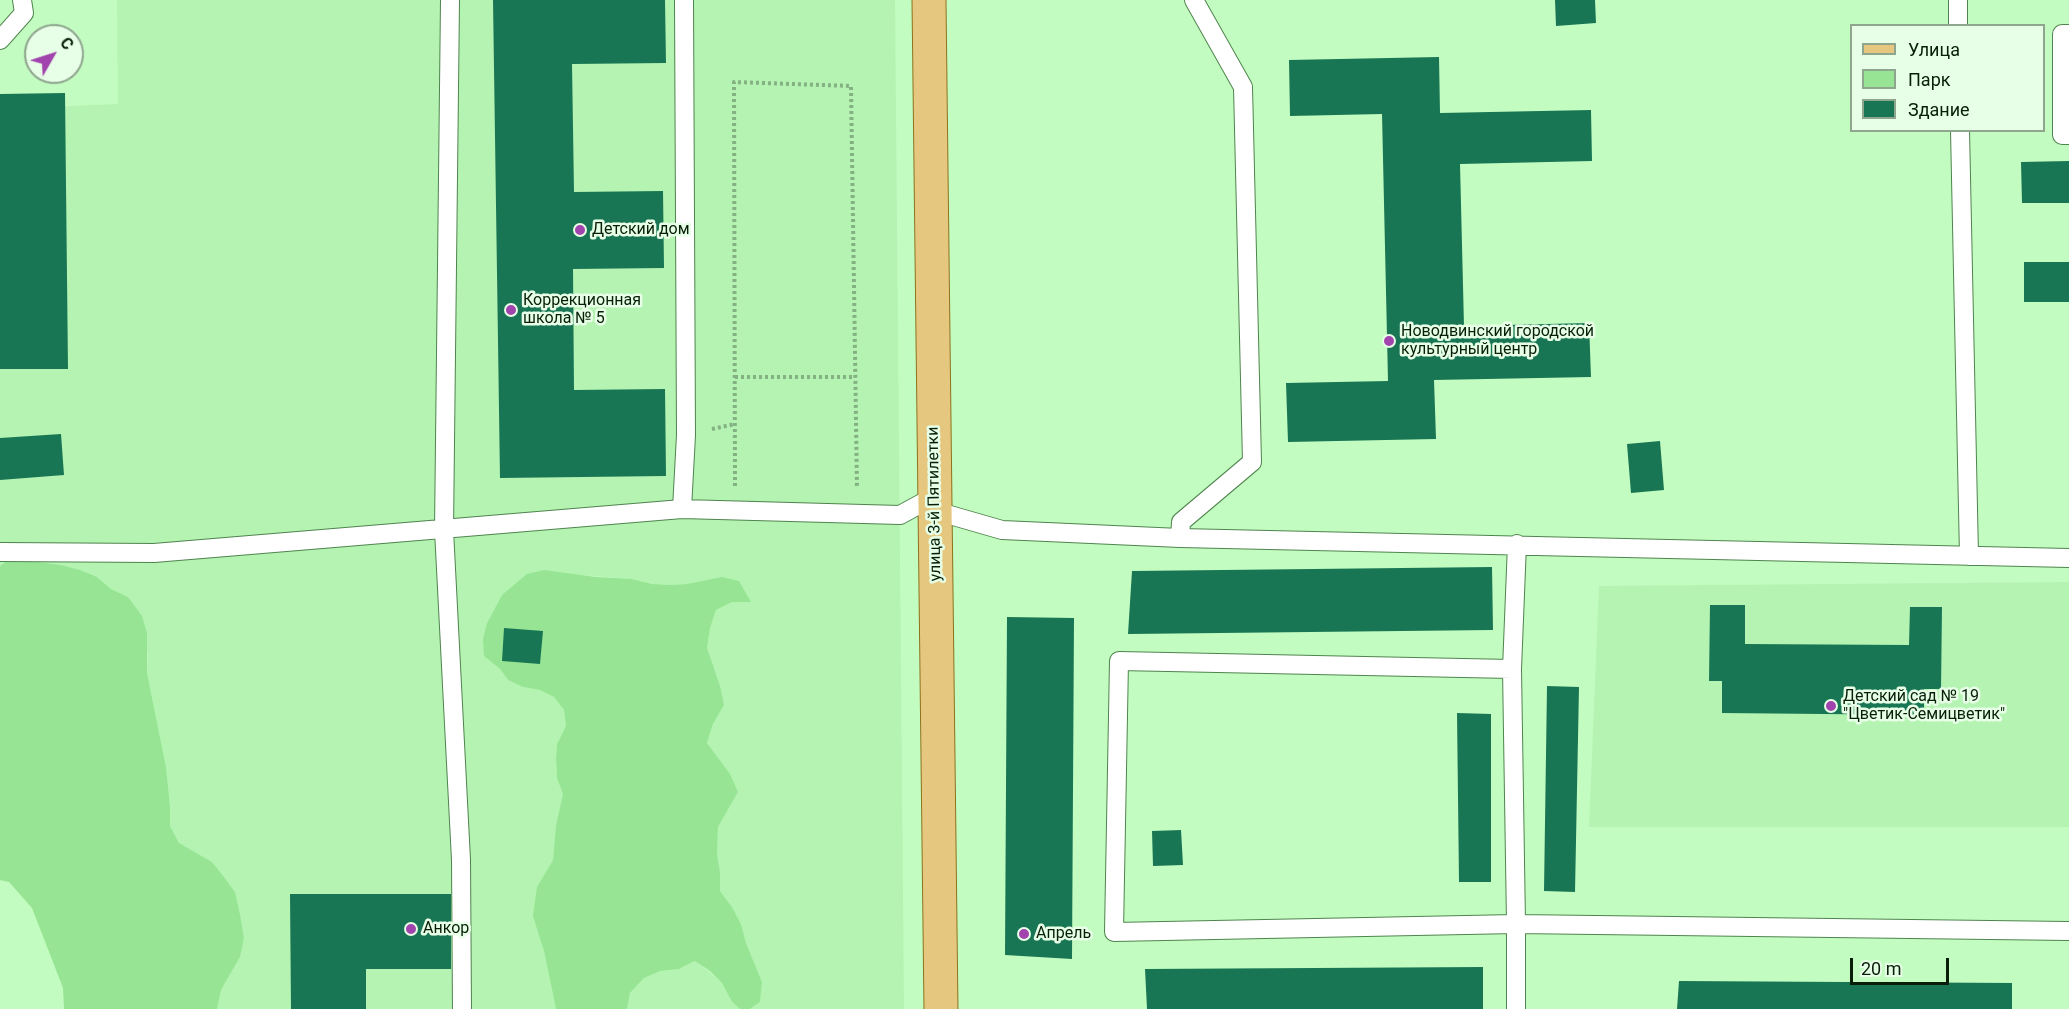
<!DOCTYPE html>
<meta charset="utf-8">
<style>
body{margin:0}
#map{position:relative;width:2069px;height:1009px;overflow:hidden;background:#c3fcc0;font-family:Roboto,sans-serif}
canvas{display:block}
.legend{position:absolute;left:1850px;top:24px;width:195px;height:108px;box-sizing:border-box;background:#e8ffe7;border:2px solid #8ea58e;margin:0;padding:8px 10px;list-style:none;font-size:18px;color:#081e08}
.legend li{display:flex;align-items:center;gap:12px;height:30px}
.legend b{width:30px;border:2px solid #8ea58e}
.north{position:absolute;left:24px;top:24px;width:60px;height:60px;box-sizing:border-box;background:#e8ffe7;border:2px solid #8ea58e;border-radius:50%;rotate:51deg;font-size:16px;font-weight:700;line-height:24px;text-align:center;color:#081e08}
.north::after{content:'';display:block;margin:auto;width:21px;height:27px;background:#a244ad;clip-path:polygon(50% 0,100% 100%,50% 72%,0 100%)}
.scale{position:absolute;left:1850px;top:958px;width:99px;height:27px;box-sizing:border-box;border:3px solid #081e08;border-top:0;padding-left:8px;font-size:18px;line-height:21px;white-space:nowrap;color:#081e08;-webkit-text-stroke:4px #e8ffe7;paint-order:stroke}
</style>
<div id="map">
<canvas width="2069" height="1009"></canvas>
<ul class="legend">
<li><b style="height:8px;background:#e5c77f"></b>Улица</li>
<li><b style="height:16px;background:#97e594"></b>Парк</li>
<li><b style="height:16px;background:#197654"></b>Здание</li>
</ul>
<div class="north">С</div>
<div class="scale">20 m</div>
</div>
<script>
const ctx = document.querySelector('canvas').getContext('2d');
ctx.lineJoin = 'round';
function fillPath(path, color) {
  ctx.fillStyle = color;
  ctx.fill(path, 'evenodd');
}
function poly(rows) {
  const path = new Path2D();
  for (const r of rows) {
    path.moveTo(r[0], r[1]);
    for (let i = 2; i < r.length; i += 2) path.lineTo(r[i], r[i + 1]);
  }
  return path;
}
function trace(path, color, width, dash) {
  ctx.strokeStyle = color;
  ctx.lineWidth = width;
  ctx.lineCap = dash ? 'butt' : 'round';
  ctx.setLineDash(dash || []);
  ctx.stroke(path);
}
function label(font, color, halo, rows, align = 'center') {
  ctx.font = font + ' Roboto,sans-serif';
  ctx.lineWidth = 5;
  ctx.setLineDash([]);
  ctx.textBaseline = 'middle';
  ctx.strokeStyle = halo;
  ctx.fillStyle = color;
  for (const [text, x, y, turn = 0] of rows) {
    ctx.save();
    ctx.translate(x, y);
    ctx.rotate((+turn || 0) * Math.PI / 180);
    ctx.textAlign = isNaN(turn) ? turn : align;
    if (halo) ctx.strokeText(text, 0, 0);
    ctx.fillText(text, 0, 0);
    ctx.restore();
  }
}
const built = poly([
 [117,0,895,0,904,1009,750,1009,760,1002,762,982,746,943,741,924,732,907,720,891,720,872,717,854,718,827,738,792,707,743,713,724,724,705,707,648,710,628,716,610,732,602,706,580,687,584,670,585,652,584,632,579,580,575,502,595,487,623,484,656,500,669,508,680,523,687,540,690,554,697,564,710,566,726,557,744,556,758,557,778,563,794,556,825,553,860,537,887,544,951,556,1009,217,1009,221,990,240,957,244,938,240,914,235,892,224,877,212,862,179,843,170,826,170,806,166,767,147,673,148,654,128,597,111,589,97,577,61,565,22,560,6,561,0,566,0,109,118,104],
 [2069,582,2069,827,1589,827,1599,586],
 [696,961,722,983,732,1002,740,1009,627,1009,630,993,644,978,660,971,680,969]
]);
const green = poly([
 [22,560,61,565,80,570,97,577,111,589,128,597,142,616,147,633,147,673,166,767,170,806,170,826,179,843,212,862,224,877,235,892,240,914,244,938,240,957,221,990,217,1009,64,1009,63,988,32,908,9,882,0,880,0,566,6,561],
 [544,570,596,577,632,579,652,584,670,585,687,584,722,577,739,581,751,602,732,602,716,610,710,628,707,648,720,686,724,705,713,724,707,743,730,774,738,792,718,827,717,854,720,872,720,891,732,907,741,924,746,943,762,982,760,1002,750,1009,740,1009,732,1002,722,983,710,971,695,961,679,969,660,971,644,978,630,993,627,1009,556,1009,544,951,533,916,537,887,553,860,556,825,563,794,557,778,556,758,557,744,566,726,564,710,554,697,540,690,523,687,508,680,500,669,484,656,483,639,487,623,502,595,527,574]
]);
const building = poly([
 [493,0,665,0,666,63,572,64,574,192,663,191,664,268,573,269,574,390,665,389,666,476,500,478],
 [1555,0,1595,0,1596,23,1556,26],
 [1439,57,1440,113,1591,110,1592,161,1460,164,1464,326,1589,323,1591,377,1434,380,1436,439,1288,442,1286,383,1388,381,1382,114,1290,116,1289,60],
 [65,93,68,369,0,369,0,94],
 [2069,161,2069,203,2022,203,2021,162],
 [2024,262,2069,262,2069,302,2024,302],
 [61,434,64,475,0,480,0,438],
 [1660,441,1664,490,1631,493,1627,444],
 [1492,567,1493,630,1128,634,1132,571],
 [1710,605,1745,605,1745,644,1909,645,1910,607,1942,607,1941,689,1924,689,1924,715,1722,713,1722,681,1709,681],
 [1007,617,1074,618,1072,959,1005,955],
 [504,628,543,631,540,664,502,661],
 [1547,686,1579,687,1575,892,1544,891],
 [1457,713,1491,714,1491,882,1459,882],
 [1181,830,1183,865,1153,866,1152,831],
 [290,894,451,894,451,969,366,969,366,1009,291,1009],
 [1483,967,1483,1009,1147,1009,1145,969],
 [1679,981,2012,983,2012,1009,1677,1009]
]);
const path = poly([
 [735,377,855,377],
 [712,429,735,424],
 [735,486,734,82,851,86,857,488]
]);
const service = poly([
 [450,0,444,530,461,860,462,1009],
 [1958,0,1958,26],
 [2069,34,2062,34,2062,135,2069,135],
 [0,40,24,13,22,0],
 [1960,130,1969,556],
 [682,509,686,435,684,0],
 [936,511,1002,530,1180,538,2069,558],
 [1180,538,1181,522,1252,462,1243,87,1194,0],
 [0,552,154,553,682,509,900,515,935,496],
 [1512,669,1119,661,1114,932,1516,924,2069,931],
 [1516,1009,1516,924,1512,669,1517,544]
]);
const primary = poly([
 [929,0,941,1009]
]);
const markers = [
 [580,230,6,"#a244ad"],
 [511,310,6,"#a244ad"],
 [1389,341,6,"#a244ad"],
 [1831,706,6,"#a244ad"],
 [411,929,6,"#a244ad"],
 [1024,934,6,"#a244ad"]
];
const poiNames = [
 ["Детский дом",592,230],
 ["Коррекционная",523,301],
 ["школа № 5",523,319],
 ["Новодвинский городской",1401,332],
 ["культурный центр",1401,350],
 ["Детский сад № 19",1843,697],
 ["\"Цветик-Семицветик\"",1843,715],
 ["Анкор",423,929],
 ["Апрель",1036,934]
];
const streetNames = [
 ["улица 3-й Пятилетки",935,504,-91]
];
fillPath(built, '#b4f3b2');
fillPath(green, '#97e594');
fillPath(building, '#197654');
trace(service, '#4f844e', 20);
trace(primary, '#8c731d', 35);
trace(path, '#84b182', 4, [3, 3]);
trace(service, '#fff', 18);
trace(primary, '#e5c77f', 33);
for (const [x, y, r, color] of markers) {
  const dot = new Path2D();
  dot.arc(x, y, r, 0, 2 * Math.PI);
  ctx.fillStyle = color;
  ctx.fill(dot);
  trace(dot, '#e8ffe7', 2);
}
label('16px', '#081e08', '#e8ffe7', poiNames, 'left');
label('16px', '#081e08', '#e8ffe7', streetNames);
</script>
